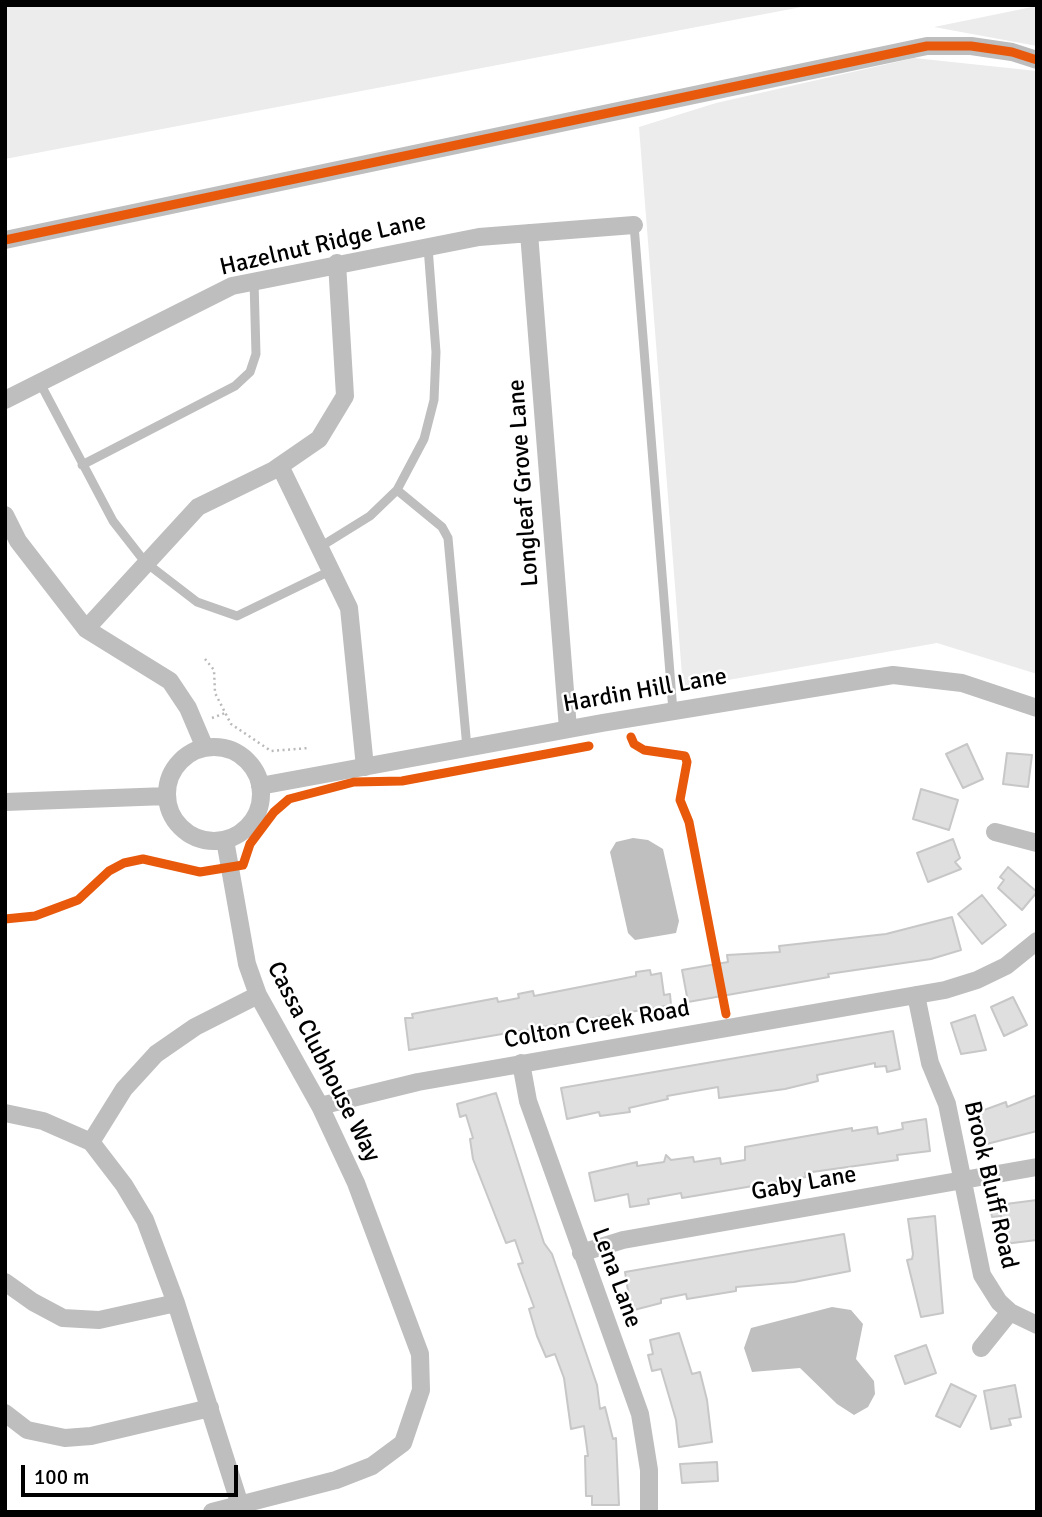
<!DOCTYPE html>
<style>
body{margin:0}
#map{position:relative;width:1042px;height:1517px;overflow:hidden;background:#fff;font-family:Signika,sans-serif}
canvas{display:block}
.frame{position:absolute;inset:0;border:7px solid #000;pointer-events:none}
.scale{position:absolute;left:21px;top:1465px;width:217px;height:32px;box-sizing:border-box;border:4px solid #000;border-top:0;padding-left:9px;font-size:21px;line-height:24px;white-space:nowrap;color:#000;-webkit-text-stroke:5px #fff;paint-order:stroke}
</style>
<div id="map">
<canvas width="1042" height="1517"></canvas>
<div class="frame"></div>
<div class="scale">100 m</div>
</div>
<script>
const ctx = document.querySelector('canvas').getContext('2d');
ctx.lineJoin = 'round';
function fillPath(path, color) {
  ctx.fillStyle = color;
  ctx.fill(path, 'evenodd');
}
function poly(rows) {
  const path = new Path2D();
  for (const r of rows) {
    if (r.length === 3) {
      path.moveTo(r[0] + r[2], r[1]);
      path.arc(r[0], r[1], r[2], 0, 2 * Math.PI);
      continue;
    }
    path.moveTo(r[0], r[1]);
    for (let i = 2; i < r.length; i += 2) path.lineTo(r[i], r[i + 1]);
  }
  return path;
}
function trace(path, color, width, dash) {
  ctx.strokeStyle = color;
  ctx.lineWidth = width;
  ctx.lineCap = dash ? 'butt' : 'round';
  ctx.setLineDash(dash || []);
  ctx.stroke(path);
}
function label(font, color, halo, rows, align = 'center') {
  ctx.font = font + ' Signika,sans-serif';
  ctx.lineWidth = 5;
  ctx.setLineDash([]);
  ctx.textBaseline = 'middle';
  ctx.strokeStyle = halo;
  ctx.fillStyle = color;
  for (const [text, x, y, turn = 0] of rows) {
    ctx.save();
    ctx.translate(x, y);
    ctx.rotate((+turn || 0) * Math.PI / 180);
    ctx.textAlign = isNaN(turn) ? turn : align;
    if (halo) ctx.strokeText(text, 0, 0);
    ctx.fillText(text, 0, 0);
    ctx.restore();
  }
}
const green = poly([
 [5,5,812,5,5,159],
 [1037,6,1037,46,934,27],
 [914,58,1037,71,1037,674,937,643,683,688,639,127,716,103]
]);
const water = poly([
 [633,838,648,840,663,849,679,921,676,933,635,940,628,933,610,852,616,842],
 [832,1307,851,1310,863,1324,856,1359,874,1381,875,1394,868,1407,854,1415,837,1404,800,1368,752,1372,744,1348,751,1328]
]);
const building = poly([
 [967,744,983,779,963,788,946,754,967,744],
 [1007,753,1032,755,1028,787,1003,784,1007,753],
 [921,789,958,800,949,830,913,819,921,789],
 [953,839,960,858,955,862,961,869,928,882,917,853,953,839],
 [1008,867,1037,892,1022,910,998,888,1004,880,1000,877,1008,867],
 [982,895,1006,925,982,944,958,914,982,895],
 [952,917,961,950,931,959,828,974,829,977,688,1002,682,970,728,962,727,955,780,952,779,946,886,934,952,917],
 [650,970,651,975,661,973,664,995,670,994,671,1005,409,1050,405,1018,413,1018,412,1014,497,998,498,1002,519,998,518,994,533,991,534,996,636,976,636,972,650,970],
 [1013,997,1027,1025,1004,1036,991,1007,1013,997],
 [975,1015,986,1050,961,1054,951,1023,975,1015],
 [893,1031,900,1069,887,1072,886,1066,875,1067,875,1063,817,1075,818,1081,785,1089,719,1098,718,1087,667,1096,668,1099,629,1108,630,1112,600,1116,599,1112,567,1119,561,1088,893,1031],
 [496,1093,544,1243,552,1254,597,1385,600,1409,605,1407,613,1439,616,1438,619,1505,592,1505,592,1496,586,1496,585,1456,588,1456,584,1426,571,1429,564,1378,555,1354,546,1357,537,1336,529,1309,534,1307,518,1264,523,1263,515,1240,506,1243,473,1159,470,1139,473,1138,466,1115,460,1117,457,1104,496,1093],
 [1037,1095,1037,1131,983,1145,976,1113,1006,1102,1007,1107,1037,1095],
 [926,1119,930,1151,897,1155,898,1160,805,1173,806,1177,700,1195,682,1198,681,1193,648,1199,649,1204,630,1207,628,1194,595,1201,589,1173,637,1162,637,1166,664,1162,666,1155,671,1160,693,1157,694,1162,720,1158,721,1164,745,1160,745,1147,852,1128,852,1131,877,1127,878,1134,903,1129,902,1123,926,1119],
 [1037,1200,1037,1240,1004,1244,1001,1216,992,1217,990,1206,1037,1200],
 [935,1216,943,1313,921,1317,907,1260,912,1259,913,1254,908,1219,935,1216],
 [844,1234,850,1271,794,1282,736,1287,736,1291,687,1299,686,1294,661,1299,661,1303,634,1310,633,1303,630,1303,625,1272,844,1234],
 [679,1333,692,1374,700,1372,707,1400,712,1442,679,1447,676,1420,661,1369,652,1371,648,1355,653,1354,650,1340,679,1333],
 [926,1345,936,1373,905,1384,895,1356,926,1345],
 [951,1384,976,1396,960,1427,936,1416,951,1384],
 [1015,1385,1021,1417,1009,1419,1011,1425,991,1429,984,1391,1015,1385],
 [717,1462,718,1481,682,1483,680,1464,717,1462]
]);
const path = poly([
 [205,659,214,670,215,693,231,724,271,751,309,748],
 [212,718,225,713]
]);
const lane = poly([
 [634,225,673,711],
 [40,383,113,521,145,562,197,602,237,616,332,570],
 [82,465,235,386,250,372,256,354,254,281],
 [397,490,442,527,448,538,467,748],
 [320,547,370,516,397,490,424,439,434,400,436,352,428,247]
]);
const street = poly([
 [529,233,568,729],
 [5,240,927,46,971,46,1012,52,1037,60],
 [5,400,232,286,479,237,634,225],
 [280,466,349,608,365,767],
 [5,515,18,541,86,629,170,681,188,708,205,748],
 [86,629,198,507,274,470,319,439,345,396,337,263],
 [214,794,47],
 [260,786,602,723,893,675,962,683,1037,708],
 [5,802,167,796],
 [995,832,1037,843],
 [916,995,930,1063,947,1104,982,1275,999,1302,1010,1312,1037,1325],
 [521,1063,528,1101,640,1414,649,1470,649,1512],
 [320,1106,418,1082,945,990,977,980,1006,966,1037,941],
 [5,1113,43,1121,91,1142,124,1185,145,1220,176,1303,240,1505],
 [91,1142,124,1089,156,1054,195,1027,258,995],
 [581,1253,623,1240,1037,1167],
 [5,1282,33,1302,63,1318,99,1320,176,1303],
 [981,1348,1010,1312],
 [5,1413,27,1430,65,1438,91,1436,210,1408],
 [212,1512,336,1480,372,1466,403,1443,421,1390,420,1354,356,1183,320,1106,258,995,247,964,225,840]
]);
const cycleway = poly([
 [5,240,927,46,971,46,1012,52,1037,60],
 [631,737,634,744,644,750,685,756,687,762,680,800,689,822,726,1014],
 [5,919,35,916,78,900,109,871,124,863,143,859,200,872,243,865,250,844,274,812,289,799,354,782,402,781,589,746]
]);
const streetNames = [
 ["Hazelnut Ridge Lane",323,245,-13],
 ["Longleaf Grove Lane",524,483,-94],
 ["Hardin Hill Lane",645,691,-10],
 ["Colton Creek Road",597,1025,-10],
 ["Cassa Clubhouse Way",323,1062,63],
 ["Gaby Lane",804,1184,-10],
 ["Brook Bluff Road",990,1185,77],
 ["Lena Lane",616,1278,70]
];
fillPath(green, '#ececec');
fillPath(water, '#bfbfbf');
fillPath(building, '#dfdfdf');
trace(building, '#c7c7c7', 2);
trace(path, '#b9b9b9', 2.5, [2, 3.5]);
trace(lane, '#bebebe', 9);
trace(street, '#bebebe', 18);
trace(cycleway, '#e8590c', 9);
label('24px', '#000', '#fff', streetNames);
</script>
